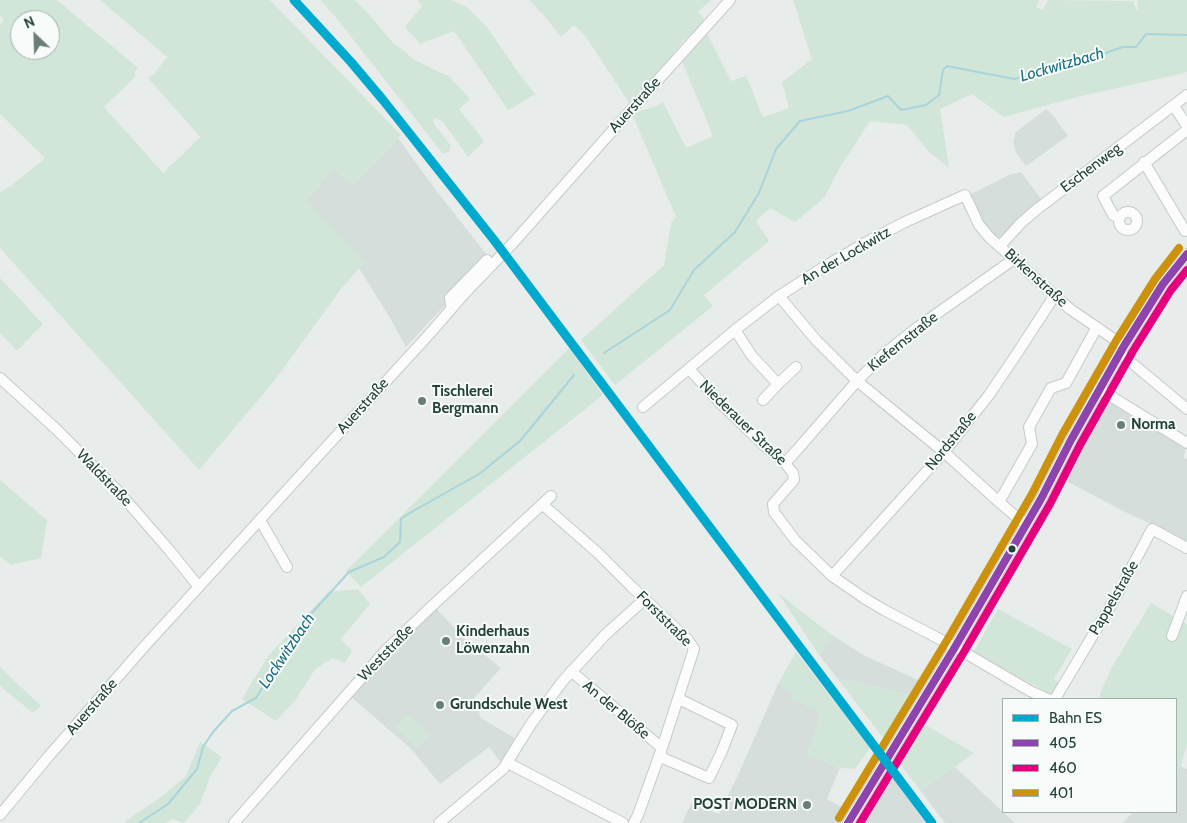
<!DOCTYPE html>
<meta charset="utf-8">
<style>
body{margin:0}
#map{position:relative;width:1187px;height:823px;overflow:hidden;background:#e8edeb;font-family:Cabin,sans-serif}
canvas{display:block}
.legend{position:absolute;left:1002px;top:698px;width:175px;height:115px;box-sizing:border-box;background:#f7fbf9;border:1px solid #a3b1ad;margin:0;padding:6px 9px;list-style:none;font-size:15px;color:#24423a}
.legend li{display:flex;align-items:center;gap:10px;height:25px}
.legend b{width:25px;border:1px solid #a3b1ad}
.north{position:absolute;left:10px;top:10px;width:50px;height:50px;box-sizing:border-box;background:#f7fbf9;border:1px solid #a3b1ad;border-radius:50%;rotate:336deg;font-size:14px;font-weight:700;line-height:20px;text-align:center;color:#24423a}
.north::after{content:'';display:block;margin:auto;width:18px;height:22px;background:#697e78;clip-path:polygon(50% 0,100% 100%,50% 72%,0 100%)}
</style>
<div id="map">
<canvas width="1187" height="823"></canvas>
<ul class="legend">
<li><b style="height:6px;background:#00a9ce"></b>Bahn ES</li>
<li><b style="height:6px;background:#8e44ad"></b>405</li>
<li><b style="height:6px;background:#e5007d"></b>460</li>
<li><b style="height:6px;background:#cd920c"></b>401</li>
</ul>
<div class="north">N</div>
</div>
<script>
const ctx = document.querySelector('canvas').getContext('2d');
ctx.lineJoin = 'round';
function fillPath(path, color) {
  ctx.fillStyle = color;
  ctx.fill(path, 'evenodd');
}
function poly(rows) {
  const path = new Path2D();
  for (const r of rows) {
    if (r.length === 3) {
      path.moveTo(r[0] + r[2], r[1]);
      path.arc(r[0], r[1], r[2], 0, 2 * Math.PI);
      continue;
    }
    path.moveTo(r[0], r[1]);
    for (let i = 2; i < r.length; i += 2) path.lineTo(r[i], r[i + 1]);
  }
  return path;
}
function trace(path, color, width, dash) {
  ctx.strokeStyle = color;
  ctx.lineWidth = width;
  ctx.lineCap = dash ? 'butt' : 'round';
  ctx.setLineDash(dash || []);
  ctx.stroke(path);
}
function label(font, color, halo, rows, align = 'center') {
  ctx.font = font + ' Cabin,sans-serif';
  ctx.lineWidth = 4;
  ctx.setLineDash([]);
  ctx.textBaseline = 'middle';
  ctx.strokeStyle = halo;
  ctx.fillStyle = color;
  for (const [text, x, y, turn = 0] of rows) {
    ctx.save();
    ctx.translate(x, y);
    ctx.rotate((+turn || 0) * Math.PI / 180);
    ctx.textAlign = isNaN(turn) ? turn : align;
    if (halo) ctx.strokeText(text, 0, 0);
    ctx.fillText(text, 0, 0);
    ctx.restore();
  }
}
const built = poly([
 [1046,109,1052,114,1068,136,1026,166,1016,153,1013,141,1016,132],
 [398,138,432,185,487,255,445,298,445,305,406,347,390,318,359,268,364,263,305,201,333,169,353,184],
 [1021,172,1042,200,1003,236,997,238,991,235,983,223,969,195,1009,175],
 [1101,394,1187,447,1183,457,1187,459,1187,541,1121,510,1059,477],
 [435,607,465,639,501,668,474,698,481,718,518,740,502,764,489,747,440,784,411,749,349,695],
 [832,635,865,656,925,683,917,697,837,678,819,655],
 [778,684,794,693,792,698,821,712,813,741,807,754,840,768,827,799,848,810,841,823,682,823,692,802,719,814,739,773],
 [1180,766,1187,769,1187,823,1122,823,1133,812,1176,812,1176,779],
 [955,767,1015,823,945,823,920,790],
 [887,770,925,823,857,823]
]);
const green = poly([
 [0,0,57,0,138,68,135,71,135,77,104,107,163,173,200,137,148,78,154,74,167,57,100,0,270,0,401,135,353,184,333,169,305,201,326,221,365,262,341,289,275,380,199,470,0,248,0,192,11,186,45,158,0,114,0,25,4,20,0,16],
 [20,20,50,20,50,50,20,50],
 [320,0,355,0,367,12,394,44,403,50,413,59,437,71,449,76,470,99,459,109,484,141,468,157,443,122,436,118,433,120,435,125,451,146,449,152,443,154,334,15],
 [417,0,452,0,467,7,487,27,518,72,535,94,514,107,508,110,454,31,420,44,405,27,422,6],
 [529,0,711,0,698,12,705,20,694,33,683,41,670,59,661,67,654,77,639,92,630,104,586,37,574,25,561,37,546,18],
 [793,0,1039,0,1036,7,1043,10,1048,0,1133,1,1136,10,1137,10,1138,0,1187,0,1187,72,1167,77,1081,96,1004,117,972,94,940,109,949,168,928,151,907,125,870,121,839,169,824,198,795,222,770,208,756,221,769,241,704,295,713,306,615,385,581,340,664,265,671,223,676,217,633,116,638,112,656,106,663,102,686,148,713,136,681,59,707,33,731,81,746,76,763,117,789,108,782,82,812,59],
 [0,278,43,324,17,351,0,333],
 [570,347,588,374,603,395,361,587,346,571],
 [0,480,47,520,41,558,11,565,0,557],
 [358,589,370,604,341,639,352,651,345,663,333,658,316,668,294,702,276,721,242,699,268,656,328,592],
 [778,593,832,635,819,655],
 [1151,603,1187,624,1187,746,1176,779,1176,699,1099,699,1101,691,1112,667],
 [998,609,1072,649,1054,679,1060,684,1055,691,1052,693,1047,692,973,653],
 [796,652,870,748,855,769,840,768,807,754,813,741,821,712,792,698,793,693,778,684],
 [0,667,41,706,33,713,0,686],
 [837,678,917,697,887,743],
 [408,714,430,735,417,748,395,727],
 [915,719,974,753,955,767,920,790,893,755],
 [200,742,222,757,209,778,207,786,200,804,184,823,172,819,166,823,125,823,127,820,157,800,186,776]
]);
const stream = poly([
 [604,353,670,310,694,270,735,232,759,193,776,149,800,121,848,111,888,96,901,110,926,105,939,95,943,70,947,66,1014,79,1053,71,1123,47,1136,47,1146,34,1187,35],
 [139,823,168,804,197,769,203,747,213,732,232,711,256,698,300,626,349,572,384,557,400,542,401,519,408,514,479,474,520,441,574,375]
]);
const minor = poly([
 [1174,106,1187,126],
 [1144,162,1185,231],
 [1128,221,9],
 [1120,217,1117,217,1113,215,1103,196,1187,130],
 [1000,246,1021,223,1036,210,1187,95],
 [779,296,816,340,857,381,944,452,999,502,1020,520,1026,523],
 [451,305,450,298,487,260],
 [735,330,752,356,778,384],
 [1120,353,1187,409],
 [689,369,721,404,767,448,785,463,793,473,794,480,773,504,774,512,795,540,832,576,864,598,884,610,955,647,1030,691,1048,699],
 [0,378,56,429,118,491,170,551,199,587],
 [1099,389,1187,443],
 [763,400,778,384,796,367],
 [643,407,735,330,779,296,827,265,872,239,905,222,965,195,979,225,990,238,1070,309,1124,346],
 [785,463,797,450,857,381,884,354,918,327,1014,259],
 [999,502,1032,444,1029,427,1051,388,1066,383,1097,327],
 [542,504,599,554,631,586,688,640,694,649,662,748,638,815,634,823],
 [260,520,287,567],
 [832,576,944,452,989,395,1018,352,1055,295],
 [1172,636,1187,596],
 [571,671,662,748],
 [1055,699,1118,593,1152,529,1187,548],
 [660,755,665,759,709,778,722,751,732,725,679,699],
 [508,763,623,823],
 [0,815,48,757,143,648,433,330,464,294,514,242,613,130,730,0],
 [234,823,387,649,432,606,551,496],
 [439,823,503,769,531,724,562,682,606,634,645,599],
 [848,823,955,647,1041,499,1071,440,1124,346,1163,284,1187,254]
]);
const bus1 = poly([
 [848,823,955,647,1041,499,1071,440,1124,346,1163,284,1187,254]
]);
const bus2 = poly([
 [860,823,964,652,1050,504,1080,445,1133,351,1171,290,1187,270]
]);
const bus3 = poly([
 [839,818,946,642,1032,494,1062,435,1116,341,1155,279,1179,248]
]);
const rail1 = poly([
 [294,0,351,62,383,100,494,240,932,823]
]);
const markers = [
 [422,401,5,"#697e78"],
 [1121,425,5,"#697e78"],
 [1012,549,4.5,"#24423a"],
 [446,641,5,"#697e78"],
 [440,705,5,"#697e78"],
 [807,805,5,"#697e78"]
];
const streetNames = [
 ["Auerstraße",635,105,-48],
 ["Eschenweg",1091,168,-37],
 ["An der Lockwitz",846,256,-30],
 ["Birkenstraße",1036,278,42],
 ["Kiefernstraße",903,342,-39],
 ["Auerstraße",363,406,-48],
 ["Niederauer Straße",743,423,44],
 ["Nordstraße",951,441,-51],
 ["Waldstraße",104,478,46],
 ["Pappelstraße",1114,598,-60],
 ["Forststraße",664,619,45],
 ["Weststraße",386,653,-46],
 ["Auerstraße",92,707,-49],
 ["An der Blöße",616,710,40]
];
const poiNames = [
 ["Tischlerei",432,392],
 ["Bergmann",432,409],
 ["Norma",1131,425],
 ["Kinderhaus",456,632],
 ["Löwenzahn",456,649],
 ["Grundschule West",450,705],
 ["POST MODERN",797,805,"right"]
];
const waterNames = [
 ["Lockwitzbach",1062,65,-16],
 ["Lockwitzbach",287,651,-56]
];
fillPath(built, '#d6dedb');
fillPath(green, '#d1e6d8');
trace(stream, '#a9d4db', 2);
trace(minor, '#c5cac8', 12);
trace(minor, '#fcfcfc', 10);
trace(bus1, '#8e44ad', 8);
trace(bus2, '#e5007d', 8);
trace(bus3, '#cd920c', 8);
trace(rail1, '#00a9ce', 9);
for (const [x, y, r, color] of markers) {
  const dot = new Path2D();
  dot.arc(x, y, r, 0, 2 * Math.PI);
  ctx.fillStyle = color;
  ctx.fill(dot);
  trace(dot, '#f7fbf9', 2);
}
label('15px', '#24423a', '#f7fbf9', streetNames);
label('bold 15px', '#24423a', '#f7fbf9', poiNames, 'left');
label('italic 16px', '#1c6f80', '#f7fbf9', waterNames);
</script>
